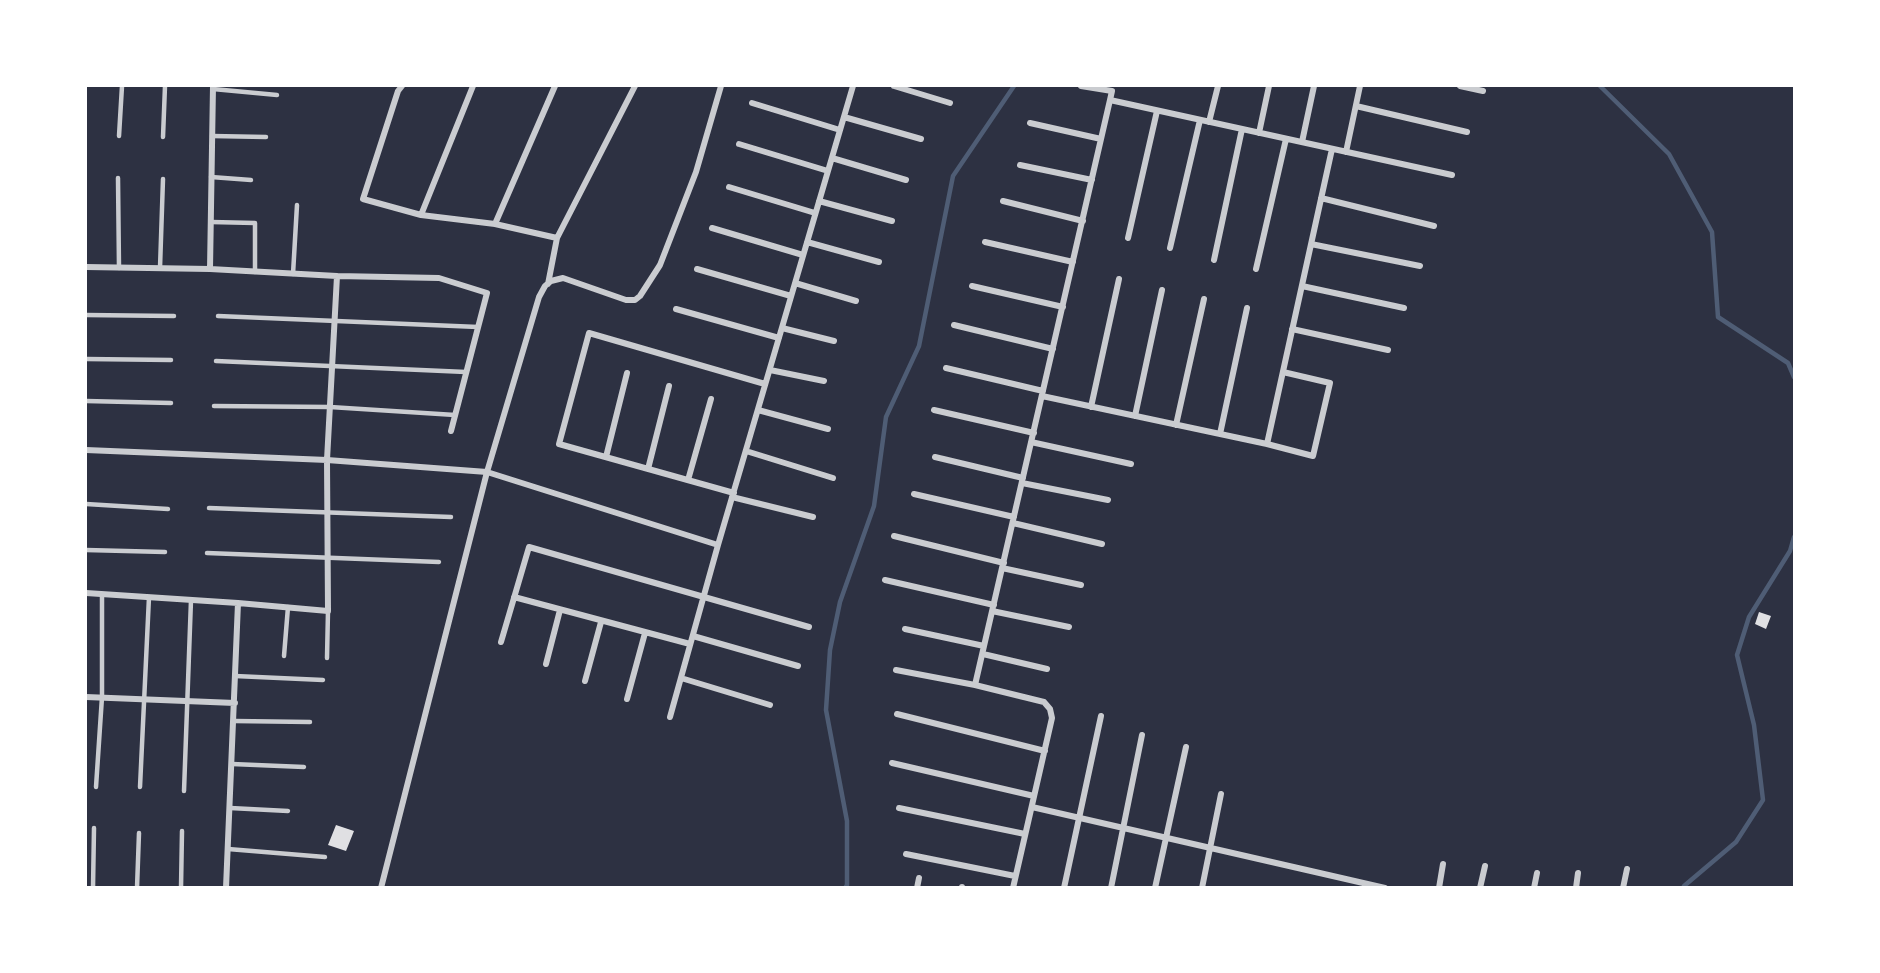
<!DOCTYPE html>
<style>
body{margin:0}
#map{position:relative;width:1880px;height:973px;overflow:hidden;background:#2d3142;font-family:Quicksand,sans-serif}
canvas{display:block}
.frame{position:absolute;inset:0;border:87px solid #fff;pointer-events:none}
</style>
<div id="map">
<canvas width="1880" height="973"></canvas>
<div class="frame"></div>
</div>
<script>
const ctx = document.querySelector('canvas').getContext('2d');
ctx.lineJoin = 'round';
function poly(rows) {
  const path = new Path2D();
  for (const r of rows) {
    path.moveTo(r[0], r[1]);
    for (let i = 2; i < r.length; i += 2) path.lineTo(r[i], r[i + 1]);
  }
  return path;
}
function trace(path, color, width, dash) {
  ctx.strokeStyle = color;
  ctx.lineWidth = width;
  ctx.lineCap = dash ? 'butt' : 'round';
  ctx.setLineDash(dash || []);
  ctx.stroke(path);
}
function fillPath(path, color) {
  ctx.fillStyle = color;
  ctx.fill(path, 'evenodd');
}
const stream = poly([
 [1600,86,1669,154,1712,232,1718,317,1788,363,1794,377],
 [1684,886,1736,842,1763,800,1754,725,1737,655,1749,617,1790,551,1794,537],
 [845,888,847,885,847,821,826,710,830,650,840,602,874,506,886,417,919,346,953,176,1014,86]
]);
const building = poly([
 [1759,612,1771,616,1766,629,1755,624],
 [336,825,354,831,346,851,328,845]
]);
const service = poly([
 [213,89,277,95],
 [119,136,122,86],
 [212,136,266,137],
 [163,137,165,86],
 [211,177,251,180],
 [118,178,119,268],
 [211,222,255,223,255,272],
 [160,268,163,179],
 [293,274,297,205],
 [86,315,174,316],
 [218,316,478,327],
 [86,359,171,360],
 [216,361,466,372],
 [86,401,171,403],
 [214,406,330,407,455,415],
 [86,504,168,509],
 [209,508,451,517],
 [86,550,165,552],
 [207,553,439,562],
 [284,656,288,607],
 [327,658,328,611],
 [235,676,323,680],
 [234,721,310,722],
 [232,764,304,767],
 [96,787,102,697,102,594],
 [140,787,149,597],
 [184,791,191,600],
 [230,808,288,811],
 [228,849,325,857],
 [93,888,94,828],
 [137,888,139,833],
 [181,888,182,831]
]);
const minor = poly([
 [402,86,398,91,363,199,421,215,495,224,557,238],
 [894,86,950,103],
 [1081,86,1112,91,1110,100],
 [1460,86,1483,91],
 [752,103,840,130],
 [1356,106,1467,132],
 [844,117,921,139],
 [1209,122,1218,86],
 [1030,123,1101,139],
 [1259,133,1269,86],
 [1302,142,1314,86],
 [739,144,828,171],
 [1346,152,1360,86],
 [832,158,906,180],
 [1020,165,1092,180],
 [729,187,815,213],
 [1321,198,1434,226],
 [819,201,892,221],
 [1003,201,1083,221],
 [421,215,473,86],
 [495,224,555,86],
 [712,228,803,255],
 [1128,238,1157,111],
 [807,242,879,262],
 [985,242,1073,262],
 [1311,244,1420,266],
 [1170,248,1200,120],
 [1214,260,1242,129],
 [86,267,210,269,337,276,327,460,328,611,238,603,226,888],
 [210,269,213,86],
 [697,269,791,296],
 [1256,269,1286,139],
 [337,276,439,278,487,293,451,431],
 [795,283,856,301],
 [548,284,557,238,635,86],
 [972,286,1063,307],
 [1302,286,1404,308],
 [676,309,779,338],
 [954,325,1053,349],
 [782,328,834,341],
 [1292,329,1388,350],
 [946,368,1043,391],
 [770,370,824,381],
 [1042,396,1267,444,1332,149],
 [1091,407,1119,279],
 [758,410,828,429],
 [934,410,1034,433],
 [1135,416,1162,290],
 [1176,425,1204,299],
 [1220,434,1247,308],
 [1031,442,1131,464],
 [1267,444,1313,456,1330,383,1283,372],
 [86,450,327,460,487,472,718,545,853,86],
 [746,451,833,478],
 [606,457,627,373],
 [935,457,1023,478],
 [648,469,669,386],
 [688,480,711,399],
 [1022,483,1108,500],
 [734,493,559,444,589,333,765,384],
 [914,494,1014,517],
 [732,497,813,517],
 [1013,523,1102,544],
 [894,536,1004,563],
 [1002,568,1081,585],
 [885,580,994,605],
 [86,593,238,603],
 [514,597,690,644],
 [992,611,1069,627],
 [905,629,984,646],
 [693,636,798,666],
 [501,642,529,547,809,627],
 [983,654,1047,669],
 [546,664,560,610],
 [896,670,975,685],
 [681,678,770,705],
 [585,681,601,622],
 [86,697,235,703],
 [627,699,645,633],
 [897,714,1045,751],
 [670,717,718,545],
 [892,763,1034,796],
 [1032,807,1385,888],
 [899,808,1025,834],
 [906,854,1015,876],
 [381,888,487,472,539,297,545,286,551,281,563,278,626,300,635,300,640,296,660,265,696,172,721,86],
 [917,888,919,878],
 [962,888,962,887],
 [1013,888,1052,718,1050,709,1044,702,975,685,1110,100,1452,175],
 [1064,888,1101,716],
 [1111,888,1142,735],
 [1155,888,1186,747],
 [1202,888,1221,794],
 [1439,888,1443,864],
 [1480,888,1485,866],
 [1534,888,1537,873],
 [1576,888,1578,873],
 [1623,888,1627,869]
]);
trace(stream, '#4f5d75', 4.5);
fillPath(building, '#e0e0e3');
trace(service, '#caccd0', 4.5);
trace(minor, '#caccd0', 6);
</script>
